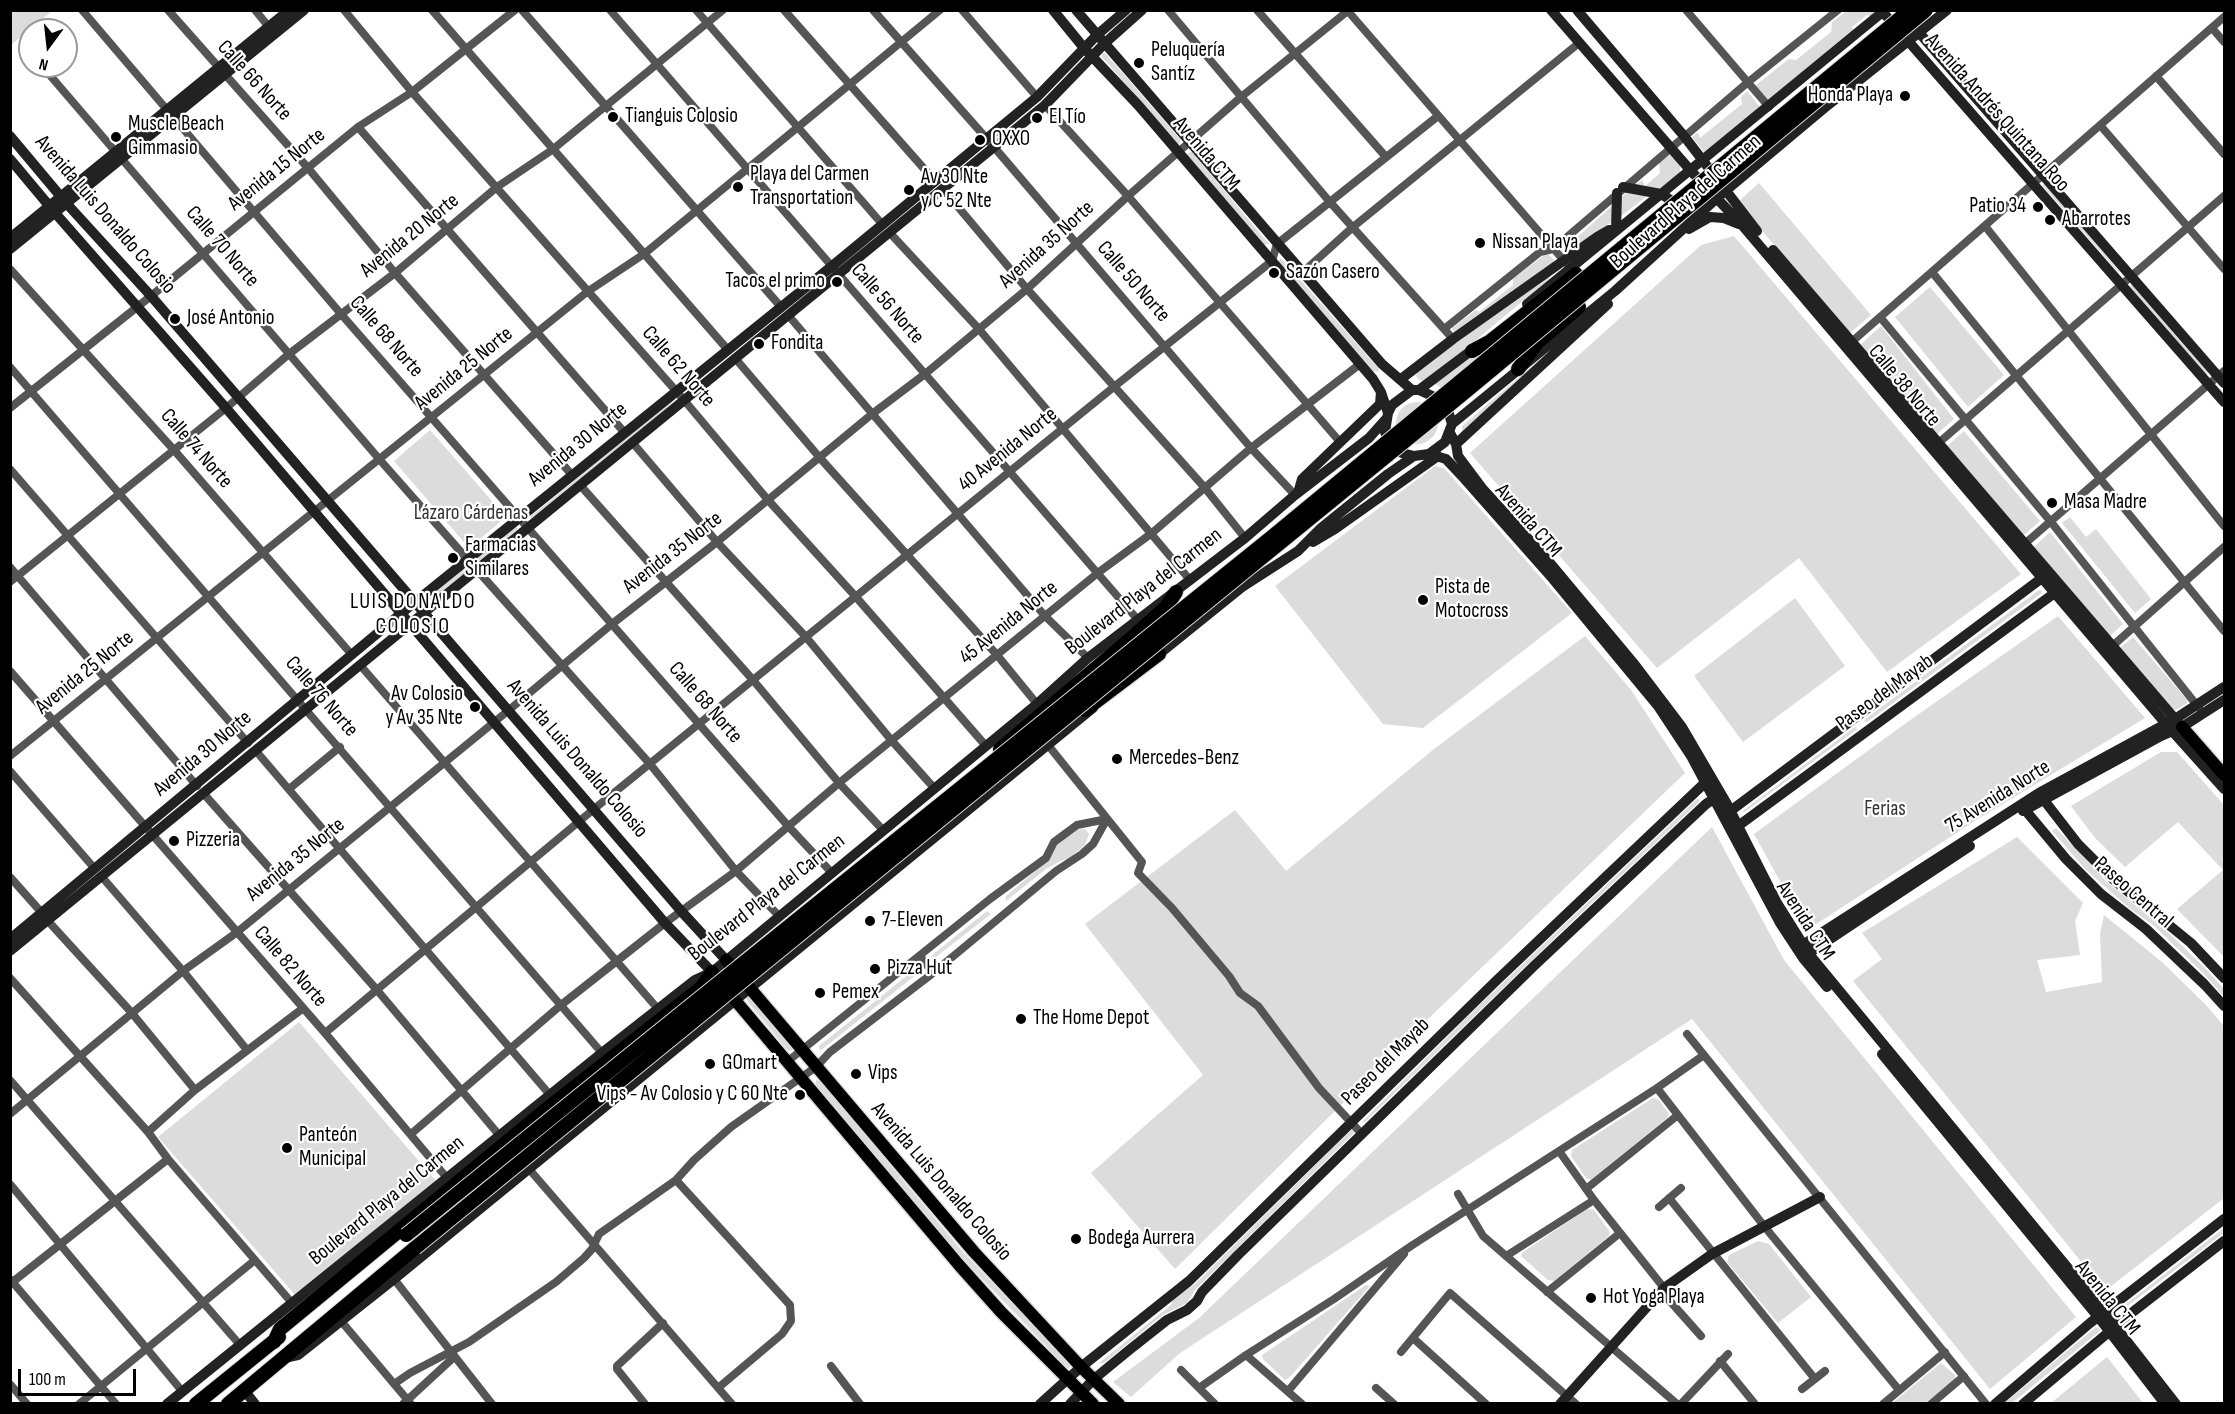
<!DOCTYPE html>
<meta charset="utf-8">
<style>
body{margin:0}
#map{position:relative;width:2235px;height:1414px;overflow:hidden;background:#fff;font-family:"Sofia Sans Condensed",sans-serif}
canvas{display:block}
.frame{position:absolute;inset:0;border:12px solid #000;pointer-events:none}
.north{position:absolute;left:18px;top:18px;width:60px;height:60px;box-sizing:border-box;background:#fff;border:2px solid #999;border-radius:50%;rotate:195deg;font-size:16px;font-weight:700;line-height:24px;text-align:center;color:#000}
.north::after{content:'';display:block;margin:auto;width:21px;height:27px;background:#000;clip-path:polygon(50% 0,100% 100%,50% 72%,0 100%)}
.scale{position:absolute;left:18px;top:1369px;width:118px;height:27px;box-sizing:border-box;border:3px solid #000;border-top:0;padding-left:8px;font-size:18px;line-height:21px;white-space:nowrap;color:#000;-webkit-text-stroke:4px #fff;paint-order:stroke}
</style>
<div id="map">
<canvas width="2235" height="1414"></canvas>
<div class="frame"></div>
<div class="north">N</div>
<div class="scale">100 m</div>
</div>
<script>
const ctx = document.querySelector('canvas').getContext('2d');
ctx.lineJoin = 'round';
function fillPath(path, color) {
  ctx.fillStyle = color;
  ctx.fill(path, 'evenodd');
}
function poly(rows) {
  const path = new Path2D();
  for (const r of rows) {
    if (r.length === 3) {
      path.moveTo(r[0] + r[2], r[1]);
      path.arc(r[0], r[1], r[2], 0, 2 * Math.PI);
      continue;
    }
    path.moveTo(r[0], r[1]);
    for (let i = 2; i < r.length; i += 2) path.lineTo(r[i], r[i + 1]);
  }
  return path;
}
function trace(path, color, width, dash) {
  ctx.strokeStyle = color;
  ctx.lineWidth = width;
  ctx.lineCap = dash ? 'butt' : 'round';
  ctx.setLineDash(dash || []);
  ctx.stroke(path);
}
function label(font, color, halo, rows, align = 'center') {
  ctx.font = font + ' "Sofia Sans Condensed",sans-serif';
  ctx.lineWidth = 4.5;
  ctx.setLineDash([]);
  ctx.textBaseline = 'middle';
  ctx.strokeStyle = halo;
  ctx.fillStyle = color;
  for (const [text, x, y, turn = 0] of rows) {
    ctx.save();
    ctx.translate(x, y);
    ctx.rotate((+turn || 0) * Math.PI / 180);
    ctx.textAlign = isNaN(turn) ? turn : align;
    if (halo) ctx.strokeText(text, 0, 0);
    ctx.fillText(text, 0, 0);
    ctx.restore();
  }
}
const green = poly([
 [11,10,52,10,52,11,11,45],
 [1847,11,1876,11,1877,13,1872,17,1867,15,1852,27,1853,30,1767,101,1755,87,1756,85,1789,59,1796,60,1831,32,1832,22],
 [1103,53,1105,53,1181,140,1179,145,1101,56],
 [1747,91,1760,107,1704,152,1692,137,1698,132,1700,138,1742,104,1741,97],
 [1190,152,1192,152,1269,244,1264,245,1188,157,1187,154],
 [1671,154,1680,165,1680,173,1657,190,1634,186,1642,180,1645,186,1660,173,1659,163],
 [1759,183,1871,315,1850,333,1750,217,1740,200],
 [2045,184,2120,272,2119,273,2042,185],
 [1628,191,1648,195,1619,218,1620,199],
 [1613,205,1612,222,1564,255,1561,252],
 [1734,236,2021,574,1887,672,1799,558,1657,668,1470,453,1701,245],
 [1547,253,1554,260,1552,265,1454,333,1452,328,1476,310,1479,312,1513,285,1513,279],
 [1281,258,1379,369,1378,372,1373,371,1278,262],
 [1550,276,1549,279,1456,357,1423,381,1419,380,1416,376,1418,370],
 [1568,285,1442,388,1435,384],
 [2132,285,2176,336,2208,372,2206,374,2130,287],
 [1930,287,2004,375,1968,407,1895,317],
 [1881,326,1954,419,1937,434,1860,345],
 [1574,330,1462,433,1462,426],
 [672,400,673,402,630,440,532,518,530,517],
 [1417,423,21],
 [430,430,506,517,469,548,394,461],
 [1964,431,2040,521,2024,535,1947,446],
 [1435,466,1444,468,1572,613,1423,728,1383,724,1275,586],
 [2070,517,2086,537,2096,529,2151,599,2135,613,2062,523],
 [516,527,518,529,425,606,422,603],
 [2050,532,2123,624,2110,636,2034,547],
 [2039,590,2042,591,2042,593,1867,722,1865,722,1864,720],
 [1795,598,1845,666,1743,742,1694,676],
 [2058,616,2145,718,1978,819,1807,930,1754,834,1899,728],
 [1585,636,1631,690,1685,773,1431,1016,1175,1269,1091,1173,1203,1075,1085,924,1235,810,1286,871,1434,749],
 [2133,637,2187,700,2187,703,2176,710,2173,709,2120,648],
 [1855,727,1857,728,1856,730,1743,813,1744,810],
 [2161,752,2177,752,2224,805,2224,957,2177,909,2223,870,2178,822,2125,867,2095,838,2071,806],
 [1697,799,1700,800,1698,803,1559,934,1365,1122,1362,1122,1471,1013],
 [1712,827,1784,960,2076,1317,1990,1389,1692,1019,1180,1353,1131,1397,1113,1382,1199,1318],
 [2056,828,2106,881,2169,933,2206,969,2224,989,2224,997,2204,974,2153,925,2129,908,2085,869,2052,831],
 [1085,829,1089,834,1085,845,1068,859,1060,861,1046,869,1006,901,1006,896,1045,863,1054,852,1056,844,1074,830],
 [2017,837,2083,903,2075,921,2080,955,2037,960,2046,992,2102,982,2100,933,2104,915,2162,962,2205,1004,2224,1026,2224,1198,2105,1291,1853,981,1882,959,1862,933],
 [987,911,991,914,932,960,931,956],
 [914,970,916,970,917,974,820,1051,819,1046],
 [749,996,793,1048,793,1050,788,1051,748,1002,746,998],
 [299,1022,437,1182,296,1296,158,1137],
 [816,1080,820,1081,963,1252,1070,1364,1070,1367,1068,1369,1062,1363,950,1245,815,1085],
 [1653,1098,1659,1100,1669,1114,1667,1118,1591,1180,1586,1178,1571,1156,1572,1150],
 [1352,1129,1355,1132,1195,1290,1187,1303,1163,1315,1104,1363,1099,1363,1171,1305,1173,1299,1195,1284],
 [1587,1209,1594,1210,1610,1232,1609,1236,1554,1281,1548,1280,1521,1256,1523,1252],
 [2224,1228,2224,1233,2126,1307,2126,1304],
 [1758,1241,1769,1244,1811,1297,1778,1323,1727,1262,1729,1255],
 [1366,1285,1370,1286,1289,1378,1285,1380,1263,1359,1262,1355],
 [2096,1327,2101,1330,2012,1403,2003,1404],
 [2107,1357,2143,1403,2051,1403],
 [1941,1363,1955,1375,1955,1379,1925,1403,1891,1404]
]);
const street = poly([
 [82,10,341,314,789,827,832,873],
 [168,10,308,168,395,273,572,475],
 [255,10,269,27],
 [344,10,412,92,684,400,768,500,856,597,986,746],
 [432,10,728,350],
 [522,10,781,307],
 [610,10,1138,620],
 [696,10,882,224],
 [784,10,934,180],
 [873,10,994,147,1251,448,1295,495],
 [962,10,1037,97],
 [1168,10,1329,201,1453,339],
 [1257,10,1386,157],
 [1347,10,1566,263],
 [1686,10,1769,107],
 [2212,28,2224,42],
 [27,48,30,52],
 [42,66,380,460,468,560],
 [2156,76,2224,154],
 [1045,105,1128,196,1340,442],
 [2100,125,2224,269],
 [358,127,624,432],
 [943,189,1027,289,1205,488,1245,538],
 [1985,226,2224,526],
 [890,233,978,328,1190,580],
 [10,269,174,450,352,655],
 [1932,272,2224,631],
 [1302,273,1353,227,1579,43],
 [788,315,1045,616,1088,658],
 [1880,317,2051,522,2199,708],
 [1444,329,1540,252,1553,249,1747,83,1838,10],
 [1848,345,2224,17],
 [735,358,820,458,997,655,1037,704],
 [10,367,602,1053],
 [10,408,151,296,358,127,412,92,515,10],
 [632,442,717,542,806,637,892,741,935,789],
 [1935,446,2224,196],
 [10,469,248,743],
 [580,485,753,680,839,783,883,830],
 [2021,547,2224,371],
 [10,567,197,786],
 [477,570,650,764,736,871,779,916],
 [10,582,226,408,289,354,395,273,497,187,552,150,723,10],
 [2109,649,2224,547],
 [360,665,658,1009],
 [10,671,325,1033,447,1178],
 [1048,745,1142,862,1138,873,1172,908,1229,976,1240,993,1258,1006,1319,1088,1362,1134],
 [256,751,550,1095],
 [10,756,587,292,644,254,940,10],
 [10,771,95,869],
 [289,789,340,747],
 [204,794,377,990,499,1135],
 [10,877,42,913],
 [102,877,183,971,247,1050],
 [48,921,131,1012,195,1090],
 [920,956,933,973],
 [10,978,148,1132,168,1159,292,1303],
 [325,1033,594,809,1115,386,1272,261,1277,244,1438,116],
 [1687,1034,1986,1404],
 [788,1061,990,899,1046,858,1054,842,1077,825,1107,819],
 [10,1080,240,1345],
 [1657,1088,1764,1226,1899,1390],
 [10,1114,183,971,236,933,509,710,612,624,717,542,872,414,925,374,1027,289,1128,196,1241,97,1349,10],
 [148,1132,195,1090,302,1009],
 [411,1134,561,1005,665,923,736,871,839,783,1099,572,1152,533,1251,448,1360,364],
 [1559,1151,1594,1200,1664,1288,1669,1300,1701,1336],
 [529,1169,732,1404],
 [676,1180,790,1305,791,1321,782,1334,718,1388],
 [10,1184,182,1391],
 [1586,1189,1678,1115],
 [1458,1194,1483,1236,1677,1404],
 [1669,1198,1815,1379],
 [1659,1207,1681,1188],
 [1506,1256,1594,1200],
 [10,1279,116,1404],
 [394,1279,492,1404],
 [10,1284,168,1159],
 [1547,1292,1620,1233],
 [341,1321,411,1404],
 [1413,1338,1486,1404],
 [1401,1352,1450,1293,1576,1404],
 [1246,1355,1302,1404],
 [1720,1361,1755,1404],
 [831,1366,860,1404],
 [1181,1370,1215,1404],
 [10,1384,27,1404],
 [394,1384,410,1373,469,1342,556,1282,584,1258,592,1249,599,1234,676,1180,694,1160,731,1127,816,1067,830,1052,933,973,1056,871,1082,854,1093,844,1107,819],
 [1199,1388,1246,1355,1334,1299,1411,1246,1657,1088,1704,1055],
 [1376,1388,1394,1404],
 [1802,1389,1825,1371],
 [1288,1391,1404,1254],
 [79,1404,255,1260],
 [403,1404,454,1357],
 [645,1404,617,1369,617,1366,663,1323],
 [1681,1404,1728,1354],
 [1883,1404,1945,1352],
 [1931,1404,1964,1376]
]);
const secondary = poly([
 [1053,10,1084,48,1138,105,1373,379,1381,392,1388,413],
 [1076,10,1382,364,1412,390],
 [1551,10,1691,171,1742,225,2172,731,2224,789],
 [1577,10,1684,136,1757,231],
 [1881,10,2224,402],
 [1915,28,2224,383],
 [10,136,67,204,151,296,682,912,726,960],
 [10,159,56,214,226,408,665,923,712,972],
 [1623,187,1661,194,1682,207],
 [1689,229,1710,217,1724,218,1739,224],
 [10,238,289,10],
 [10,249,304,10],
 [1773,250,2182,727],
 [1527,304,1885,10],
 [1401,379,1453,339,1597,237,1609,230,1616,230,1617,193],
 [1412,390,1419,390,1439,399,1447,407,1452,424,1445,442,1429,454,1414,456,1402,453,1390,444,1385,432,1388,413,1392,405,1412,390],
 [1419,390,1476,347],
 [1452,424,1615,291,1717,198,1828,105,1947,10],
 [1450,433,1456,444,1458,456,1482,488,1545,557,1635,665,1682,727,1727,804,1777,903,1809,954,2105,1313,2176,1404],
 [1456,444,1608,304],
 [1429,454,1446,459,1461,475,1553,579,1658,706,1691,756,1780,923,1803,958,1827,987],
 [1298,493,1302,479,1380,404,1381,392],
 [1313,542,1335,529,1438,456],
 [1154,658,1242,587,1298,551,1320,529,1388,474,1414,456],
 [2040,795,2078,844,2115,881,2191,943,2224,978],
 [2021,805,2066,859,2101,894,2146,929,2205,985,2224,1006],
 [2023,811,2159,737,2182,727,2224,700],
 [1725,815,2046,575],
 [1734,829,2060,589],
 [10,939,415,602,831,267,1037,97,1097,35,1126,10],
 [1798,948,2039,793,2175,719,2224,687],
 [10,951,994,147,1045,105,1105,43,1142,10],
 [1803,957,1970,846],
 [1882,1054,2099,1318,2165,1404],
 [284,1358,298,1355,394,1279,1093,708],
 [244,1390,255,1404],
 [167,1404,602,1053,695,980,712,972,1037,704,1088,658,1245,538,1295,495,1369,438,1386,419],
 [1040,1404,1081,1367,1189,1281,1497,980,1710,778],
 [1070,1404,1094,1379,1128,1351,1167,1320,1187,1310,1197,1301,1202,1292,1238,1255,1535,965,1672,836,1706,804,1718,796],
 [1560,1404,1664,1288,1712,1254,1820,1197],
 [1995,1404,2090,1323,2224,1219],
 [2023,1404,2134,1311,2224,1241]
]);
const primary = poly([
 [2182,727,2224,775],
 [726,960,974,1252,1081,1367,1119,1404],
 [724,987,959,1265,1001,1312,1093,1404]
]);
const highway = poly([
 [1472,351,1489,342,1576,274],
 [1518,369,1537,343,1579,307],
 [1085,710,1159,654],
 [1000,749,1136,634,1166,607,1176,592],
 [274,1342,280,1329,548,1108,702,987,712,972],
 [196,1404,279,1337],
 [228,1404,415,1248]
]);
const highwayBridge = poly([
 [406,1235,1273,536,1910,10],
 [415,1248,1459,397,1926,10]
]);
const markers = [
 [1139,63,6,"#000"],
 [1905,96,6,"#000"],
 [613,117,6,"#000"],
 [1037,118,6,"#000"],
 [116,137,6,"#000"],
 [980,140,6,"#000"],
 [738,187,6,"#000"],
 [909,190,6,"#000"],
 [2038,207,6,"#000"],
 [2050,220,6,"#000"],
 [1480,243,6,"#000"],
 [1274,273,6,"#000"],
 [837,282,6,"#000"],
 [175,319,6,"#000"],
 [759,344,6,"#000"],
 [2052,503,6,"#000"],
 [453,558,6,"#000"],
 [1423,600,6,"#000"],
 [475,707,6,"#000"],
 [1117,759,6,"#000"],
 [174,841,6,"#000"],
 [870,921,6,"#000"],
 [875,969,6,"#000"],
 [820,993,6,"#000"],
 [1021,1019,6,"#000"],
 [710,1064,6,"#000"],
 [856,1074,6,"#000"],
 [800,1095,6,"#000"],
 [287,1148,6,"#000"],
 [1076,1239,6,"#000"],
 [1591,1298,6,"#000"]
];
const poiNames = [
 ["Peluquería",1151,51],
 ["Santíz",1151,75],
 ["Honda Playa",1893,96,"right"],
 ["Tianguis Colosio",625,117],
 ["El Tío",1049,118],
 ["Muscle Beach",128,125],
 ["Gimmasio",128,149],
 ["OXXO",992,140],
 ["Playa del Carmen",750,175],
 ["Transportation",750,199],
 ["Av 30 Nte",921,178],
 ["y C 52 Nte",921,202],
 ["Patio 34",2026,207,"right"],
 ["Abarrotes",2062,220],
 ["Nissan Playa",1492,243],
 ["Sazón Casero",1286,273],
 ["Tacos el primo",825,282,"right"],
 ["José Antonio",187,319],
 ["Fondita",771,344],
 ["Masa Madre",2064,503],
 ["Farmacias",465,546],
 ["Similares",465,570],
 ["Pista de",1435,588],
 ["Motocross",1435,612],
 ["Av Colosio",463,695,"right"],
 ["y Av 35 Nte",463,719,"right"],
 ["Mercedes-Benz",1129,759],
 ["Pizzeria",186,841],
 ["7-Eleven",882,921],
 ["Pizza Hut",887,969],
 ["Pemex",832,993],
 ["The Home Depot",1033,1019],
 ["GOmart",722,1064],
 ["Vips",868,1074],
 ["Vips - Av Colosio y C 60 Nte",788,1095,"right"],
 ["Panteón",299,1136],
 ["Municipal",299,1160],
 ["Bodega Aurrera",1088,1239],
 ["Hot Yoga Playa",1603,1298]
];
const streetNames = [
 ["Calle 66 Norte",254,81,48],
 ["Avenida Andrés Quintana Roo",1997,113,48],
 ["Avenida CTM",1206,154,49],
 ["Avenida 15 Norte",277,170,-39],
 ["Boulevard Playa del Carmen",1686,202,-41],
 ["Avenida Luis Donaldo Colosio",105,215,49],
 ["Avenida 20 Norte",410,236,-39],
 ["Avenida 35 Norte",1047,245,-42],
 ["Calle 70 Norte",222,247,49],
 ["Calle 50 Norte",1133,282,49],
 ["Calle 56 Norte",887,304,49],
 ["Calle 68 Norte",386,337,49],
 ["Calle 62 Norte",678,367,49],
 ["Avenida 25 Norte",464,369,-39],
 ["Calle 38 Norte",1904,386,50],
 ["Avenida 30 Norte",578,445,-39],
 ["Calle 74 Norte",196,449,49],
 ["40 Avenida Norte",1008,450,-39],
 ["Avenida CTM",1528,521,49],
 ["Avenida 35 Norte",673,553,-38],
 ["Boulevard Playa del Carmen",1144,592,-38],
 ["45 Avenida Norte",1009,623,-39],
 ["Avenida 25 Norte",85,673,-39],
 ["Paseo del Mayab",1885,693,-36],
 ["Calle 76 Norte",321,697,49],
 ["Calle 68 Norte",705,703,49],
 ["Avenida 30 Norte",203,754,-40],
 ["Avenida Luis Donaldo Colosio",577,759,49],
 ["75 Avenida Norte",1998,797,-32],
 ["Avenida 35 Norte",296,860,-39],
 ["Paseo Central",2133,893,41],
 ["Boulevard Playa del Carmen",767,898,-38],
 ["Avenida CTM",1805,921,57],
 ["Calle 82 Norte",290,967,49],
 ["Paseo del Mayab",1386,1062,-45],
 ["Avenida Luis Donaldo Colosio",941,1182,49],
 ["Boulevard Playa del Carmen",387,1201,-39],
 ["Avenida CTM",2107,1298,51]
];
const parkNames = [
 ["Lázaro Cárdenas",471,514],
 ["Ferias",1885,810]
];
const neighbourhoodNames = [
 ["LUIS DONALDO",413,602],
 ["COLOSIO",413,627]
];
fillPath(green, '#dcdcdc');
trace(primary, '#dbdbdb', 15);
trace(highway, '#dbdbdb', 16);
trace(street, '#555', 8);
trace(secondary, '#222', 10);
trace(primary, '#000', 12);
trace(highway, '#000', 14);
trace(highwayBridge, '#dbdbdb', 16, []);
trace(highwayBridge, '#000', 14);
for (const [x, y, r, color] of markers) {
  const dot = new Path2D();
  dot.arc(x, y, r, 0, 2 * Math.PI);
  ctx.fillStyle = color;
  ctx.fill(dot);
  trace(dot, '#fff', 2);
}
label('21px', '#000', '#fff', poiNames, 'left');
label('21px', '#000', '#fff', streetNames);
label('21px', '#333', '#fff', parkNames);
ctx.letterSpacing = '1.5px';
label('22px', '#000', '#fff', neighbourhoodNames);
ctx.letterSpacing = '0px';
</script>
